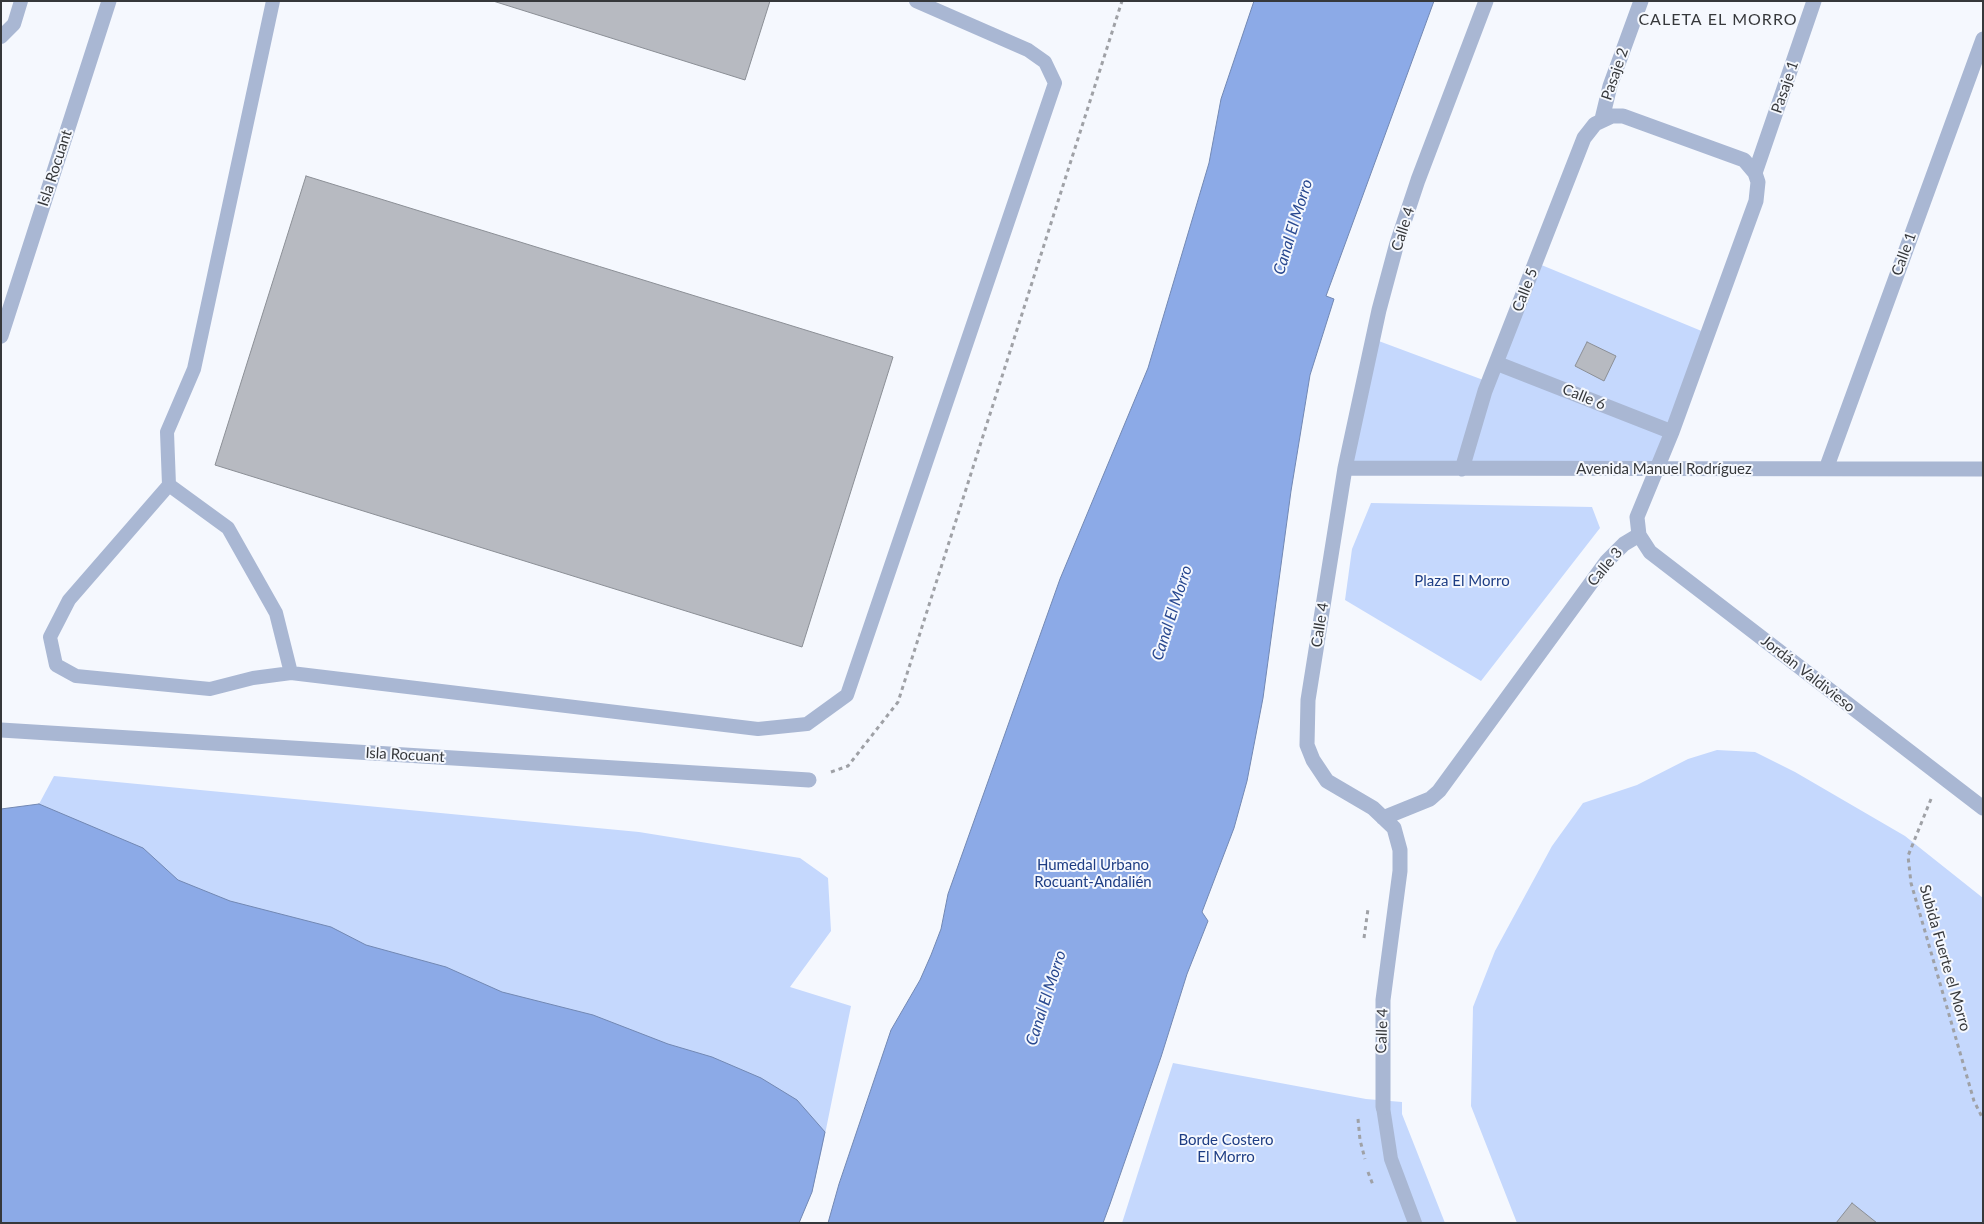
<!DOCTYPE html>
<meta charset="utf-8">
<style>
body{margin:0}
#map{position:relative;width:1984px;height:1224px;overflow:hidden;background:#f5f8fe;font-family:Lato,sans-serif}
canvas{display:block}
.frame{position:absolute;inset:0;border:2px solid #36383b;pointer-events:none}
</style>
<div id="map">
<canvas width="1984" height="1224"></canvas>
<div class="frame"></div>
</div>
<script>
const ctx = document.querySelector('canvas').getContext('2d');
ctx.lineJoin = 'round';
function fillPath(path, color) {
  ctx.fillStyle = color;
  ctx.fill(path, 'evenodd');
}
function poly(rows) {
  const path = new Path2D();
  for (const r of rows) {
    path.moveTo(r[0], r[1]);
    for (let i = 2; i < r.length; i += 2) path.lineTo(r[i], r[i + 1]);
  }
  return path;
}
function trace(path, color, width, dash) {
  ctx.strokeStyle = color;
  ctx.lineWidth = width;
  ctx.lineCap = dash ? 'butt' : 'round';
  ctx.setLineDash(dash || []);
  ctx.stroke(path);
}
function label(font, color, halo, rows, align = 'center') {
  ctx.font = font + ' Lato,sans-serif';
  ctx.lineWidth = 4;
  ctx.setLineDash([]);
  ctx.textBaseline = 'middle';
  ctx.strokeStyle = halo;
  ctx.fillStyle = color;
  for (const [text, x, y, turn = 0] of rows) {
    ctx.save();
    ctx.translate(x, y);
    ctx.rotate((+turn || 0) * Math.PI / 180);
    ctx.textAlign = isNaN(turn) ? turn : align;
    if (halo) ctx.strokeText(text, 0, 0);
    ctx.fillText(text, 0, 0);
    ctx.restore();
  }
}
const green = poly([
 [1539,264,1704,332,1669,427,1502,361],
 [1376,340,1486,381,1461,467,1348,467],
 [1497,366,1668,434,1656,467,1465,466],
 [1371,503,1592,507,1600,528,1481,681,1345,600,1352,549],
 [1717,750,1755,752,1795,772,1905,836,1983,898,1983,1223,1517,1223,1471,1106,1473,1007,1495,951,1552,846,1583,803,1637,785,1688,759],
 [54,776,639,832,800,858,828,878,831,931,790,987,851,1006,822,1149,812,1192,799,1223,1,810,39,804],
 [1173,1063,1366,1099,1402,1102,1402,1114,1445,1223,1122,1223]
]);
const water = poly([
 [1254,1,1434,1,1326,296,1334,299,1310,375,1291,491,1263,698,1247,781,1234,828,1202,912,1208,921,1187,974,1161,1057,1110,1204,1103,1223,828,1223,839,1184,891,1030,920,980,931,955,941,929,948,894,1060,579,1148,368,1209,163,1221,99,1254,1],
 [39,804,143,848,178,880,230,901,331,927,366,945,446,967,502,992,593,1015,668,1044,712,1057,761,1078,797,1100,825,1132,812,1192,799,1223,1,1223,1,809,39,804]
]);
const building = poly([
 [493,1,770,1,745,80,493,1],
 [306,176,893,357,802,647,215,465,306,176],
 [1587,342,1616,356,1604,381,1575,366,1587,342],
 [1852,1203,1877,1223,1836,1223,1852,1203]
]);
const path = poly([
 [831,772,848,766,898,702,1122,1],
 [1931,799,1908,856,1911,883,1974,1101,1983,1119],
 [1364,938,1368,909],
 [1358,1119,1360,1140,1365,1159],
 [1368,1172,1373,1185]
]);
const lane = poly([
 [273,1,194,369,167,432,169,485,69,600,50,637,56,665,76,676,210,689,253,678,291,673,758,729,807,724,847,695,1055,83,1045,62,1028,50,916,1],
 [1,37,14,24,21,1],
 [169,485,228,528,276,613,291,673],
 [1383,1107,1391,1159,1415,1223]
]);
const street = poly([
 [1602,119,1610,86,1641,1],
 [1755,173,1814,1],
 [1,336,109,1],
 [1496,363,1672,432],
 [1345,468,1983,469],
 [1462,469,1485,391,1584,138,1595,124,1612,116,1623,116,1744,160,1755,173,1758,182,1756,201,1672,432,1637,517,1639,535,1650,552,1983,808],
 [1826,469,1983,39],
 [1,730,809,780],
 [1383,818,1430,799,1439,791,1607,561,1624,544,1639,535],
 [1383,1107,1383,1000,1400,871,1400,850,1394,828,1373,808,1327,781,1313,760,1307,745,1308,700,1345,468,1379,310,1397,243,1418,180,1486,1]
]);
const streetNames = [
 ["Pasaje 2",1615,74,-71],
 ["Pasaje 1",1785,87,-71],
 ["Isla Rocuant",55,168,-72],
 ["Calle 4",1403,229,-72],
 ["Calle 1",1904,254,-70],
 ["Calle 5",1525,290,-69],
 ["Calle 6",1584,397,22],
 ["Avenida Manuel Rodríguez",1664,469],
 ["Calle 3",1605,567,-50],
 ["Calle 4",1320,625,-81],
 ["Jordán Valdivieso",1808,674,38],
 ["Isla Rocuant",405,755,3],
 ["Subida Fuerte el Morro",1945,958,74],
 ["Calle 4",1382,1031,-88]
];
const parkNames = [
 ["Plaza El Morro",1462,581],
 ["Humedal Urbano",1093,865],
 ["Rocuant-Andalién",1093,882],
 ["Borde Costero",1226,1140],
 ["El Morro",1226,1157]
];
const neighbourhoodNames = [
 ["CALETA EL MORRO",1718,20]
];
const waterNames = [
 ["Canal El Morro",1293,227,-73],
 ["Canal El Morro",1172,613,-72],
 ["Canal El Morro",1046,998,-72]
];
fillPath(green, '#c5d8fd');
fillPath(water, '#8caae7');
trace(water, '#7288b3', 1);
fillPath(building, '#b7bac1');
trace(building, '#8b8f96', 1);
trace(path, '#9fa1a6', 3, [4, 4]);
trace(lane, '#a9b7d3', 14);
trace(street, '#a9b7d3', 15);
label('15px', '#36383b', '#f5f8fe', streetNames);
label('15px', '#1d3d84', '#f5f8fe', parkNames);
ctx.letterSpacing = '1px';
label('16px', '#36383b', '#f5f8fe', neighbourhoodNames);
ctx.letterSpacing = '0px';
label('italic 16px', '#27478f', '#f5f8fe', waterNames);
</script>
